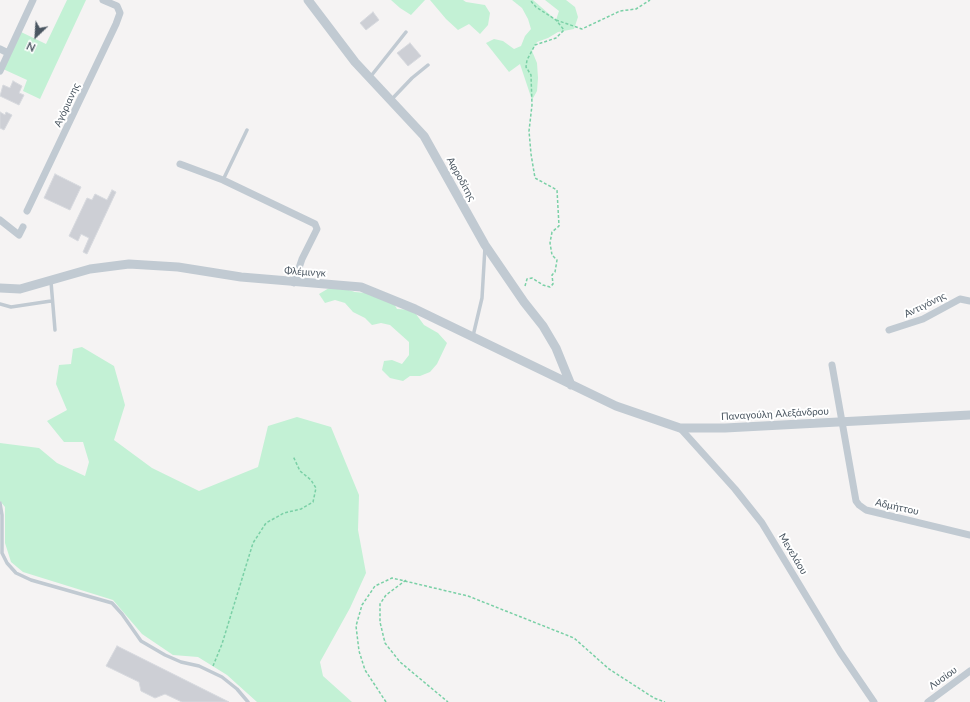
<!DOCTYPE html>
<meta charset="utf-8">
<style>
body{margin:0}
#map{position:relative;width:970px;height:702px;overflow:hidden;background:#f5f3f3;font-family:Lato,sans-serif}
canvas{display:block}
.north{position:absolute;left:16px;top:16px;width:40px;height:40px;-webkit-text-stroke:3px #fff;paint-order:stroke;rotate:205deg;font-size:11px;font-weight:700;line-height:16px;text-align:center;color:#4a5661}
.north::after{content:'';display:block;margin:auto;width:14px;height:18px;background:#4a5661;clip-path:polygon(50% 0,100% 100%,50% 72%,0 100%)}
</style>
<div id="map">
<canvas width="970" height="702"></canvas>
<div class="north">N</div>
</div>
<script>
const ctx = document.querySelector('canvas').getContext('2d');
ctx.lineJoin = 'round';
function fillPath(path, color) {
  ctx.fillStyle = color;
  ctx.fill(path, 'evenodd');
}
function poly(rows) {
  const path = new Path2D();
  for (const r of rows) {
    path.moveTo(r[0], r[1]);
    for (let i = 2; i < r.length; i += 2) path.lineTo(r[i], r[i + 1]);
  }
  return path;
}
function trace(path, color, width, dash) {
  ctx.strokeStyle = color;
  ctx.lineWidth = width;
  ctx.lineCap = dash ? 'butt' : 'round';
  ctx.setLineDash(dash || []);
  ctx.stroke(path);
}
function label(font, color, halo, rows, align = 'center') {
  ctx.font = font + ' Lato,sans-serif';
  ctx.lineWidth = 4;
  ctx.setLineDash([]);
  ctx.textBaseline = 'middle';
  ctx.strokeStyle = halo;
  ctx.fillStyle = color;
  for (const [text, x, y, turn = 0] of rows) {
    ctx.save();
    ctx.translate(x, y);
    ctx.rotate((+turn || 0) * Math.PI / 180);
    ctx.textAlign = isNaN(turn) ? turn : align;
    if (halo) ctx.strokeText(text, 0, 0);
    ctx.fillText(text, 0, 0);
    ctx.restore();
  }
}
const green = poly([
 [67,0,86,0,40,99,23,91,27,80,3,69,21,32,46,44],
 [391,0,425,0,411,15,400,8],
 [430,0,463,0,466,2,485,5,490,13,488,25,480,34,469,24,458,30,446,19],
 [512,0,533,0,556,20,559,11,545,0,566,0,575,7,578,17,574,29,558,32,548,38,537,42,532,51,537,63,538,78,537,91,532,100,520,64,509,72,486,43,494,39,503,41,514,49,521,46,525,36,531,29,528,19,522,8],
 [329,288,343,288,355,292,366,293,393,302,397,309,413,310,424,325,438,333,447,343,437,364,430,372,420,376,410,376,403,381,390,378,382,370,384,361,392,360,402,364,409,355,409,342,390,325,381,323,372,325,365,318,353,312,345,303,335,300,325,303,319,294],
 [82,347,114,366,125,405,114,440,152,468,199,491,258,467,268,426,297,417,331,427,359,495,358,530,366,573,350,608,320,662,323,676,352,702,257,702,227,675,198,657,173,655,142,634,113,600,23,572,11,562,5,543,5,507,0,501,0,443,39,448,57,463,85,476,89,462,83,442,64,442,47,421,67,410,56,384,59,365,71,364,73,349]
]);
const building = poly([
 [373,12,379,20,366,30,360,23,373,12],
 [410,43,421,56,408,66,397,53,410,43],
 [13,81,22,86,19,93,24,95,19,105,0,96,3,85,10,88,13,81],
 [0,112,5,115,6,112,12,115,4,130,0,128,0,112],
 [55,174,81,187,70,210,44,198,55,174],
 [112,190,116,192,87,254,83,252,89,238,81,234,78,241,69,236,87,198,92,200,95,194,107,200,112,190],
 [117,646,229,702,182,702,165,694,155,698,141,691,139,682,106,666,117,646]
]);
const path = poly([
 [556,20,582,29,620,11,636,9,650,0],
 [525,286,527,279,532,278,543,285,550,287,553,284,552,275,555,272,557,260,552,255,550,243,552,232,559,226,557,190,535,178,531,154,529,131,532,105,531,75,526,67,527,60,535,45,556,38,564,30,556,20,536,7,530,0],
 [406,580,386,595,380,604,380,622,385,643,400,662,448,702],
 [213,666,222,644,253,543,266,523,284,513,301,509,313,502,316,488,311,480,300,471,293,456],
 [386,702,365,670,359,651,356,626,362,605,375,586,392,578,468,596,574,638,609,669,654,698,665,702]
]);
const service = poly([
 [371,76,406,32],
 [391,100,412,78,428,65],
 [223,180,247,130],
 [51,282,55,330],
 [0,304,11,307,51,301],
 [473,336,482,298,485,247],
 [0,503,2,515,2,553,7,563,16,573,31,580,112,603,122,614,141,641,165,655,181,662,199,666,222,677,237,689,248,702]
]);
const minor = poly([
 [0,49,8,53],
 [0,71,33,0],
 [180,164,223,180,315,224,317,229,302,259,294,283],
 [27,211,116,24,120,13,117,6,103,0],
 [0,220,19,235,23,227],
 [889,330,923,319,960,299,970,301],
 [832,365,856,501,859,505,866,510,970,535],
 [680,428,735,489,762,523,840,652,874,702],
 [928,702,970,671]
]);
const tertiary = poly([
 [308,0,355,62,424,136,485,245,524,302,543,326,556,348,571,385],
 [0,288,20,289,90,269,129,264,178,267,241,277,361,287,415,309,616,406,680,428,725,428,970,415]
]);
const streetNames = [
 ["Αγόριανης",67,105,-65],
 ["Αφροδίτης",461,179,61],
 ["Φλέμινγκ",305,272,4],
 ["Αντιγόνης",925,305,-26],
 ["Παναγούλη Αλεξάνδρου",775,414,-3],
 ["Αδμήττου",897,507,13],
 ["Μενελάου",793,554,59],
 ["Λυσίου",943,678,-36]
];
fillPath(green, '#c3f1d5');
fillPath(building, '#cdcfd5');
trace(building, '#d7d9de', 1);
trace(path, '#7ad0a6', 1.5, [3, 2]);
trace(service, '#c1cad2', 3.5);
trace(minor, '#c1cad2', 7);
trace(tertiary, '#c1cad2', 9);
label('10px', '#4a5661', '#fff', streetNames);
</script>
